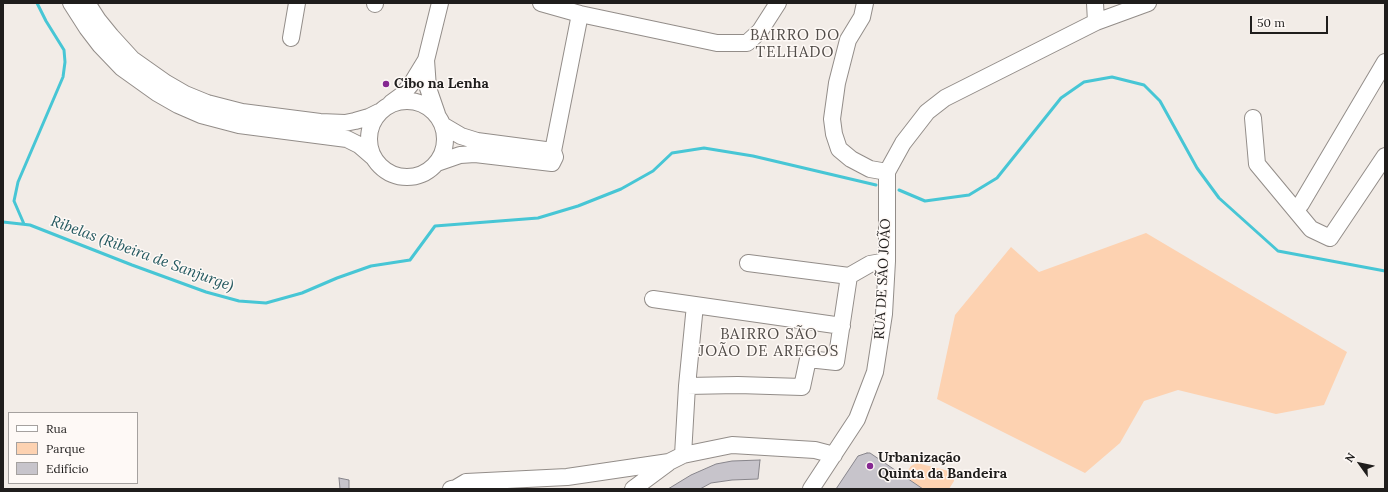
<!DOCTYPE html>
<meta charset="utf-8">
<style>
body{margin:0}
#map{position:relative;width:1388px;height:492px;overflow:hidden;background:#f2ece7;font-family:Lora,serif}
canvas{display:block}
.frame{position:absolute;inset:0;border:4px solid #1f1d1c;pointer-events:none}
.legend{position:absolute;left:8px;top:412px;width:130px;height:72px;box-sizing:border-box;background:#fef9f6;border:1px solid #a5a19f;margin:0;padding:5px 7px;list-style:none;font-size:12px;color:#1f1d1c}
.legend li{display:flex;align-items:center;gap:8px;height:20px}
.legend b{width:20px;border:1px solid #a5a19f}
.north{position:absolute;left:1340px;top:444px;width:40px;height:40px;-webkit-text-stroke:3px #fef9f6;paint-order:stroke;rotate:303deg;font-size:11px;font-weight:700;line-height:16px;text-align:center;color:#1f1d1c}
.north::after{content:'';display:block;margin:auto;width:14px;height:18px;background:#1f1d1c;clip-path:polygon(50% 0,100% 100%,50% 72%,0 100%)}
.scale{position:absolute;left:1250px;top:16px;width:78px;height:18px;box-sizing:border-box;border:2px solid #1f1d1c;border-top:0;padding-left:5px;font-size:12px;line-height:14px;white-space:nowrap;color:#1f1d1c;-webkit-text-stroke:3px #fef9f6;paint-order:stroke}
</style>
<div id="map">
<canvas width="1388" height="492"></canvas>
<div class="frame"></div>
<ul class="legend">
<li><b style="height:5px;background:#fff"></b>Rua</li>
<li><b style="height:11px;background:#fdd2b1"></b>Parque</li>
<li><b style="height:11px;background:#c7c4cb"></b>Edifício</li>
</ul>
<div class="north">N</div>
<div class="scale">50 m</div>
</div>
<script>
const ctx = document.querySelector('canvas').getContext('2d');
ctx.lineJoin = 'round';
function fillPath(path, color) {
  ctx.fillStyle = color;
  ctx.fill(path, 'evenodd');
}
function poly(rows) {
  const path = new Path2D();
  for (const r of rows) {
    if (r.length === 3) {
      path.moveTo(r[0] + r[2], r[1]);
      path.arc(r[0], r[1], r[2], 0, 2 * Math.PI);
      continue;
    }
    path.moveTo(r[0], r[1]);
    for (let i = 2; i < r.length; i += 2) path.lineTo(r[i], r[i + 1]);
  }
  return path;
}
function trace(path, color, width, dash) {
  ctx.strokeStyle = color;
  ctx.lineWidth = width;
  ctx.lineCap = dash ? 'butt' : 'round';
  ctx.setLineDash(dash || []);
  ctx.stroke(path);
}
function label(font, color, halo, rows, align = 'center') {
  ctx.font = font + ' Lora,serif';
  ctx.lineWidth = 3;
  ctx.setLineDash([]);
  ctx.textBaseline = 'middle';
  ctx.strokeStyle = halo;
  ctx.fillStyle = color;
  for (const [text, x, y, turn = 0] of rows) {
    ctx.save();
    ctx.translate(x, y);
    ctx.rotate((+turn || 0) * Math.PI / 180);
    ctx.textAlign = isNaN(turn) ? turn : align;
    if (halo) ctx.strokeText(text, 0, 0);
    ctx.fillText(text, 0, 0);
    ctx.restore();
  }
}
const green = poly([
 [1146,233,1347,352,1324,405,1276,414,1178,390,1144,401,1120,443,1085,473,937,399,955,315,1011,247,1039,272],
 [917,463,949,471,954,475,954,481,949,489,923,489,904,476,911,466]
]);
const stream = poly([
 [899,190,925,201,969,195,997,178,1061,98,1084,82,1112,77,1144,85,1160,101,1197,168,1219,198,1278,251,1385,271],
 [3,222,30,225,132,265,206,292,239,301,266,303,302,293,337,278,371,266,410,260,435,226,538,218,578,206,621,189,653,171,672,153,704,148,753,156,876,185],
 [24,224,14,201,18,182,63,77,65,62,64,50,46,21,37,3]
]);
const building = poly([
 [867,453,870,453,923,489,836,489,858,456,867,453],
 [760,460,758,479,732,480,711,483,700,489,668,489,691,475,716,464,732,461,760,460],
 [339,478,349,480,349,489,340,489,339,478]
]);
const minor = poly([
 [71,3,87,28,100,45,122,68,157,93,178,105,201,115,239,125,347,139,359,145,374,158],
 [87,3,98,20,111,36,132,59,166,83,185,94,207,103,242,112,320,122,345,123,355,121,369,117,379,112],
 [541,3,580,14,717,43,747,43,760,31,778,3],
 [865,3,862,17,848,40,837,83,832,119,834,134,839,149,851,159,870,169,887,172],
 [1095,3,1096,22],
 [375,4,375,3],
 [291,38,297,3],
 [426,60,428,88,437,114],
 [407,139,38],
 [391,103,402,95,412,83,426,60,440,3],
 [1253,118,1257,164,1311,229,1330,238,1385,156],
 [553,151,580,14],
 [437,163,460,155,475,154,552,163,555,157,553,151,477,141,461,136,444,126],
 [1293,206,1297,207,1301,204,1385,62],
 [748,263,849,276],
 [653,299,842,326],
 [687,386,738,385,802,387,808,359,836,362,849,276,870,264,887,261],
 [683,455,687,386,695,305],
 [451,489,456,488,466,482,567,477,669,462,683,455,732,445,815,450,834,455],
 [633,489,668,463],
 [811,489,857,419,875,372,884,314,887,261,887,172,903,143,927,112,945,98,1096,22,1148,3]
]);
const markers = [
 [386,84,4,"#862892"],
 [870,466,4,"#862892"]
];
const poiNames = [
 ["Cibo na Lenha",394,84],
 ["Urbanização",878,458],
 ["Quinta da Bandeira",878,474]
];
const streetNames = [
 ["RUA DE SÃO JOÃO",883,279,-87]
];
const neighbourhoodNames = [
 ["BAIRRO DO",795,36],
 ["TELHADO",795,53],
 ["BAIRRO SÃO",769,335],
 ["JOÃO DE AREGOS",769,352]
];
const waterNames = [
 ["Ribelas (Ribeira de Sanjurge)",142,254,20]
];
fillPath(green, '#fdd2b1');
trace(stream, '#47c6d5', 3);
fillPath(building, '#c7c4cb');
trace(building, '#87858b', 1);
trace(minor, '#938d89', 18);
trace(minor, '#fff', 16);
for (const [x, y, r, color] of markers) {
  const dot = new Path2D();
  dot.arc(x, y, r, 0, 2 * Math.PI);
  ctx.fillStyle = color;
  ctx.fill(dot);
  trace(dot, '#fef9f6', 1.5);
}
label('bold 14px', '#1f1d1c', '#fef9f6', poiNames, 'left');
label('14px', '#1f1d1c', '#fef9f6', streetNames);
ctx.letterSpacing = '1px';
label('15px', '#504b47', '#fef9f6', neighbourhoodNames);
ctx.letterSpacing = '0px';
label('italic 15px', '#23585f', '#fef9f6', waterNames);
</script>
